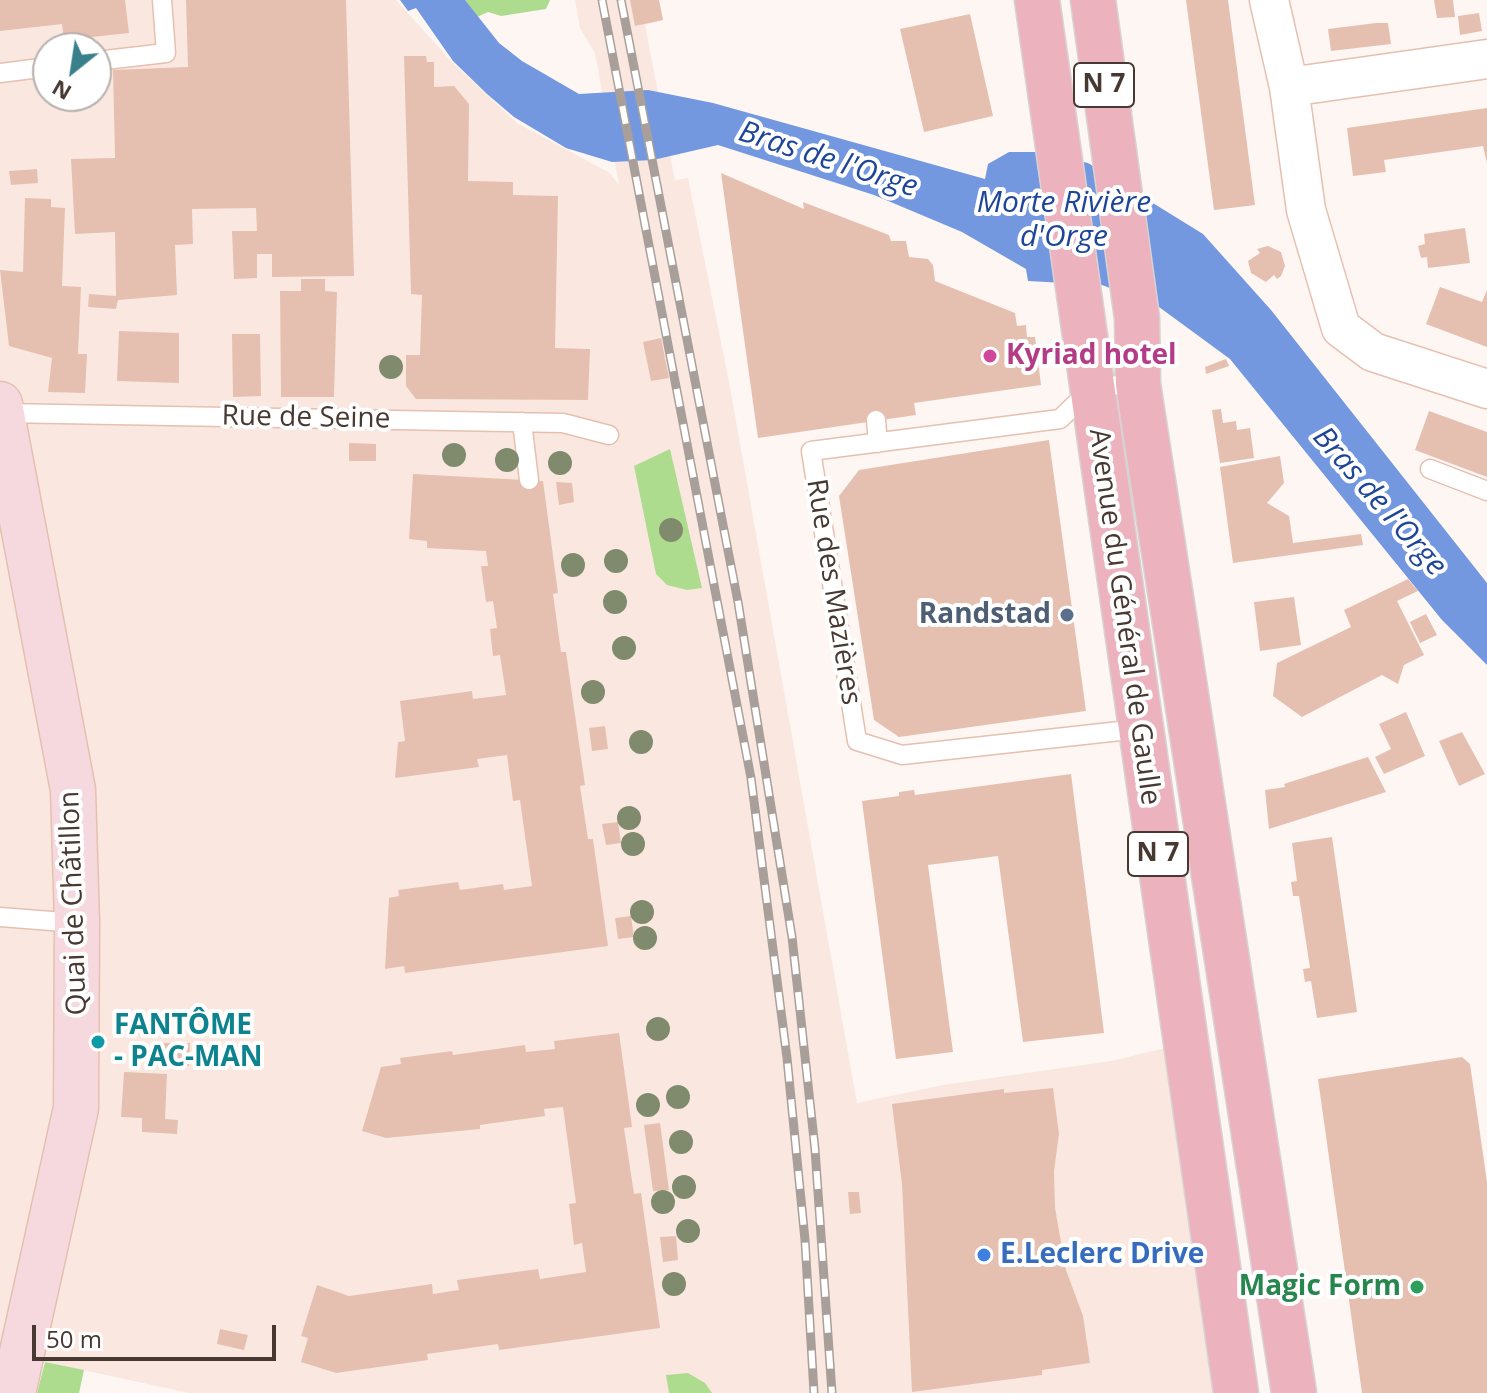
<!DOCTYPE html>
<meta charset="utf-8">
<style>
body{margin:0}
#map{position:relative;width:1487px;height:1393px;overflow:hidden;background:#fef6f3;font-family:"Open Sans",sans-serif}
canvas{display:block}
.north{position:absolute;left:32px;top:32px;width:80px;height:80px;box-sizing:border-box;background:#fff;border:2px solid #b5b0ad;border-radius:50%;rotate:210deg;font-size:22px;font-weight:700;line-height:32px;text-align:center;color:#473932}
.north::after{content:'';display:block;margin:auto;width:28px;height:36px;background:#3a808c;clip-path:polygon(50% 0,100% 100%,50% 72%,0 100%)}
.scale{position:absolute;left:32px;top:1325px;width:244px;height:36px;box-sizing:border-box;border:4px solid #473932;border-top:0;padding-left:10px;font-size:24px;line-height:28px;white-space:nowrap;color:#473932;-webkit-text-stroke:6px #fff;paint-order:stroke}
</style>
<div id="map">
<canvas width="1487" height="1393"></canvas>
<div class="north">N</div>
<div class="scale">50 m</div>
</div>
<script>
const ctx = document.querySelector('canvas').getContext('2d');
ctx.lineJoin = 'round';
function fillPath(path, color) {
  ctx.fillStyle = color;
  ctx.fill(path, 'evenodd');
}
function poly(rows) {
  const path = new Path2D();
  for (const r of rows) {
    path.moveTo(r[0], r[1]);
    for (let i = 2; i < r.length; i += 2) path.lineTo(r[i], r[i + 1]);
  }
  return path;
}
function trace(path, color, width, dash) {
  ctx.strokeStyle = color;
  ctx.lineWidth = width;
  ctx.lineCap = dash ? 'butt' : 'round';
  ctx.setLineDash(dash || []);
  ctx.stroke(path);
}
function label(font, color, halo, rows, align = 'center') {
  ctx.font = font + ' "Open Sans",sans-serif';
  ctx.lineWidth = 8;
  ctx.setLineDash([]);
  ctx.textBaseline = 'middle';
  ctx.strokeStyle = halo;
  ctx.fillStyle = color;
  for (const [text, x, y, turn = 0] of rows) {
    ctx.save();
    ctx.translate(x, y);
    ctx.rotate((+turn || 0) * Math.PI / 180);
    ctx.textAlign = isNaN(turn) ? turn : align;
    if (halo) ctx.strokeText(text, 0, 0);
    ctx.fillText(text, 0, 0);
    ctx.restore();
  }
}
const built = poly([
 [0,0,396,0,452,62,517,123,610,173,619,185,595,53,580,28,575,0,659,0,663,20,645,25,675,180,688,178,730,387,857,1103,943,1085,1111,1061,1187,1043,1236,1393,189,1393,0,1352],
 [48,48,96,48,96,96,48,96]
]);
const green = poly([
 [465,0,550,0,546,9,501,16,488,12,477,17],
 [670,449,702,588,687,590,667,585,656,574,634,466],
 [45,1362,84,1370,79,1393,37,1393],
 [688,1373,705,1383,712,1393,669,1393,666,1375]
]);
const water = poly([
 [400,0,465,0,499,43,522,61,579,94,648,90,713,103,985,179,988,164,1009,152,1038,152,1088,163,1203,234,1271,310,1487,583,1487,665,1442,620,1230,359,1159,307,1102,285,1028,281,1026,269,962,232,874,195,718,145,653,160,612,162,566,148,514,117,487,94,453,61,416,8,408,11]
]);
const building = poly([
 [0,0,125,0,129,33,64,40,62,24,0,31],
 [186,0,346,0,354,276,272,277,272,254,257,254,257,278,234,279,232,231,257,231,256,208,192,209,193,244,175,245,177,295,118,300,116,309,88,307,89,294,116,296,115,232,75,234,71,159,115,158,113,70,188,67],
 [630,0,659,0,663,20,635,26],
 [1186,0,1228,0,1255,205,1214,210],
 [1434,0,1453,0,1455,17,1437,18],
 [1479,13,1482,31,1460,35,1458,16],
 [970,14,993,116,924,132,900,29],
 [1376,23,1388,23,1391,44,1331,51,1328,29],
 [404,56,426,56,427,62,434,62,434,87,454,86,469,104,468,181,513,182,513,195,558,196,555,348,590,349,588,400,416,399,406,386,406,355,420,355,422,295,411,294],
 [1487,108,1487,163,1483,146,1384,160,1386,172,1353,176,1347,128],
 [37,169,38,183,11,185,9,171],
 [721,173,804,209,803,202,889,235,891,241,906,241,909,257,928,259,933,265,935,281,1015,313,1017,326,1026,325,1027,337,1035,337,1041,385,914,403,916,415,758,438],
 [25,198,51,199,51,207,65,208,62,286,81,287,78,354,87,354,85,393,48,392,52,358,9,346,0,270,23,272],
 [1465,228,1470,263,1428,268,1427,257,1421,258,1418,246,1425,244,1424,234],
 [1268,246,1281,252,1285,266,1281,276,1277,279,1274,275,1266,282,1251,273,1248,261,1260,253,1257,249],
 [301,279,325,279,325,291,337,292,334,397,281,397,280,291,301,291],
 [1440,287,1482,302,1487,290,1487,347,1426,324],
 [119,331,179,333,179,383,117,381],
 [232,334,260,334,261,396,233,397],
 [661,338,669,378,651,381,643,342],
 [1226,359,1229,366,1206,374,1205,367],
 [1221,409,1223,423,1236,421,1237,430,1250,428,1254,458,1220,463,1212,410],
 [1429,411,1487,432,1487,477,1415,450],
 [1049,440,1086,711,899,737,874,720,839,496,859,470],
 [349,443,376,444,376,461,349,461],
 [1280,456,1284,483,1267,503,1289,516,1293,543,1361,534,1363,545,1233,563,1220,467],
 [413,474,543,481,558,593,553,594,561,652,566,652,585,785,580,786,588,839,593,839,608,946,405,973,404,966,385,969,389,898,399,896,398,890,458,882,460,890,503,884,504,890,532,886,520,800,513,801,507,755,477,759,479,767,395,778,398,742,405,741,400,701,472,691,473,699,506,695,500,655,493,656,490,629,497,628,493,601,486,602,481,566,488,566,486,551,427,548,427,541,409,539],
 [556,482,572,483,574,502,559,505],
 [1408,579,1418,591,1397,601,1424,655,1404,665,1398,684,1382,675,1302,717,1273,696,1277,663,1351,627,1344,610],
 [1294,597,1301,645,1260,651,1254,602],
 [1426,614,1437,635,1420,643,1410,622],
 [1406,712,1425,756,1384,774,1375,757,1391,749,1379,724],
 [605,726,608,749,592,751,589,728],
 [1462,732,1485,774,1459,786,1439,741],
 [1368,757,1386,792,1269,829,1265,790,1285,787,1284,784],
 [1071,774,1104,1033,1023,1042,998,856,928,865,953,1052,896,1059,862,801,899,796,899,792,914,790,915,795],
 [618,822,621,843,606,845,602,824],
 [1332,837,1357,1012,1317,1018,1311,981,1305,982,1303,969,1310,968,1299,896,1293,896,1291,882,1297,881,1292,843],
 [631,916,634,937,618,939,615,918],
 [619,1033,632,1127,624,1128,634,1194,641,1193,660,1328,499,1350,498,1344,427,1354,428,1360,336,1373,301,1362,308,1338,301,1336,317,1285,349,1296,432,1284,433,1294,459,1290,457,1280,538,1269,540,1279,586,1272,582,1243,574,1245,569,1204,576,1203,563,1107,544,1109,545,1116,480,1125,480,1129,386,1138,362,1131,381,1067,401,1064,400,1058,452,1051,453,1055,525,1045,526,1052,555,1049,554,1041],
 [162,1043,190,1043,189,1066,162,1066],
 [1462,1057,1470,1064,1487,1182,1487,1393,1362,1393,1318,1079],
 [124,1072,167,1074,165,1119,178,1120,177,1134,142,1132,142,1118,121,1117],
 [1053,1088,1059,1134,1054,1171,1055,1208,1066,1270,1083,1316,1090,1363,1042,1370,1042,1375,912,1392,902,1184,892,1104,1004,1089,1004,1093],
 [660,1123,669,1190,653,1191,644,1125],
 [848,1192,859,1192,861,1213,850,1214],
 [676,1236,678,1260,663,1262,660,1237],
 [220,1329,248,1335,244,1350,217,1344]
]);
const service = poly([
 [96,61,166,53,162,0],
 [0,73,48,67],
 [2,413,563,423,609,435],
 [876,420,878,443],
 [522,422,529,480],
 [1430,469,1487,491],
 [1138,729,902,755,857,741,811,451,1060,419,1093,387,1138,384],
 [0,917,77,923]
]);
const minor = poly([
 [1269,0,1289,87,1306,210,1341,328,1373,352,1487,389],
 [1289,87,1487,59]
]);
const secondary = poly([
 [0,404,73,790,77,923,76,1108,13,1393]
]);
const primary = poly([
 [1037,0,1236,1393],
 [1093,0,1137,318,1138,384,1294,1393]
]);
const rail = poly([
 [602,0,751,778,787,1058,805,1240,814,1393],
 [621,0,738,602,792,937,815,1149,832,1393]
]);
const trees = [
 [391,367],
 [454,455],
 [507,460],
 [560,463],
 [671,530],
 [616,561],
 [573,565],
 [615,602],
 [624,648],
 [593,692],
 [641,742],
 [629,818],
 [633,844],
 [642,912],
 [645,938],
 [658,1029],
 [678,1097],
 [648,1105],
 [681,1142],
 [684,1187],
 [663,1202],
 [688,1231],
 [674,1284]
];
const markers = [
 [990,356,8,"#d1479c"],
 [1067,615,8,"#5c6f8a"],
 [98,1042,8,"#0f9aa8"],
 [984,1255,8,"#3f7fe0"],
 [1417,1287,8,"#2e9e5b"]
];
const shields = [
 [1104,85,60],
 [1158,854,60]
];
const shieldNames = [
 ["N 7",1104,85],
 ["N 7",1158,854]
];
const hotelNames = [
 ["Kyriad hotel",1006,356]
];
const streetNames = [
 ["Rue de Seine",306,418,1],
 ["Rue des Mazières",833,592,81],
 ["Avenue du Général de Gaulle",1124,617,82],
 ["Quai de Châtillon",74,903,-92]
];
const serviceNames = [
 ["Randstad",1051,615]
];
const cultureNames = [
 ["FANTÔME",114,1026],
 ["- PAC-MAN",114,1058]
];
const shopNames = [
 ["E.Leclerc Drive",1000,1255]
];
const leisureNames = [
 ["Magic Form",1401,1287]
];
const waterNames = [
 ["Bras de l'Orge",828,160,18],
 ["Morte Rivière",1064,203],
 ["d'Orge",1064,237],
 ["Bras de l'Orge",1379,502,49]
];
fillPath(built, '#fae8e0');
fillPath(green, '#addc8f');
fillPath(water, '#7398e0');
fillPath(building, '#e5c0b0');
trace(service, '#e5c0b0', 21);
trace(minor, '#e5c0b0', 41);
trace(secondary, '#e5c0b0', 47);
trace(primary, '#d7d3d2', 47);
trace(service, '#fff', 18);
trace(minor, '#fff', 38);
trace(secondary, '#f6d9de', 44);
trace(primary, '#ecb2be', 44);
trace(rail, '#a99f9a', 9);
trace(rail, '#fff', 6, [18]);
ctx.fillStyle = '#808b6d';
for (const [x, y] of trees) {
  ctx.beginPath();
  ctx.arc(x, y, 12, 0, 2 * Math.PI);
  ctx.fill();
}
for (const [x, y, r, color] of markers) {
  const dot = new Path2D();
  dot.arc(x, y, r, 0, 2 * Math.PI);
  ctx.fillStyle = color;
  ctx.fill(dot);
  trace(dot, '#fff', 3);
}
for (const [x, y, w] of shields) {
  const box = new Path2D();
  box.roundRect(x - w / 2, y - 22, w, 44, 6);
  ctx.fillStyle = '#fff';
  ctx.fill(box);
  trace(box, '#473932', 2);
}
label('bold 26px', '#473932', null, shieldNames);
label('bold 28px', '#b23c85', '#fff', hotelNames, 'left');
label('28px', '#473932', '#fff', streetNames);
label('bold 28px', '#4e5e75', '#fff', serviceNames, 'right');
label('bold 28px', '#0d838f', '#fff', cultureNames, 'left');
label('bold 28px', '#366cbe', '#fff', shopNames, 'left');
label('bold 28px', '#27864d', '#fff', leisureNames, 'right');
label('italic 30px', '#1e4599', '#fff', waterNames);
</script>
